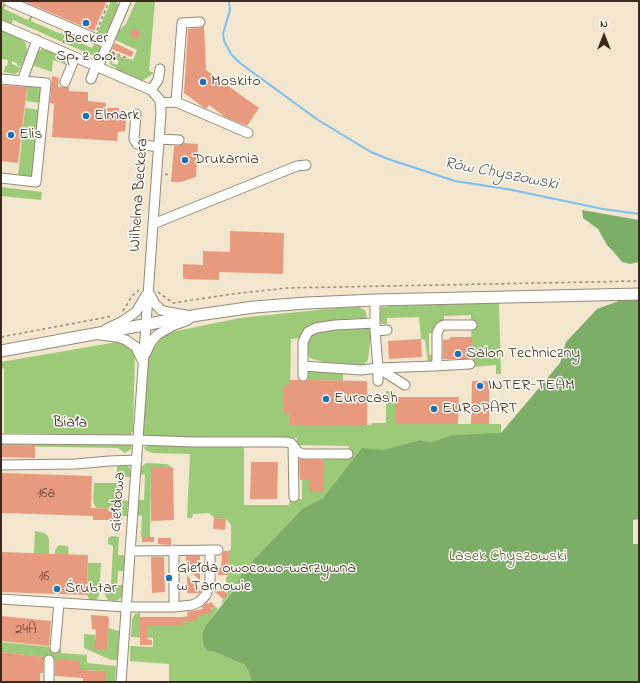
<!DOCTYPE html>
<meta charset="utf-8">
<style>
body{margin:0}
#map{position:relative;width:640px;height:683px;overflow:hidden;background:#f2e7ce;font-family:"Indie Flower",sans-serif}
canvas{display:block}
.frame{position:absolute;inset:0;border:2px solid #3b2a1e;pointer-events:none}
.north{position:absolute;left:584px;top:16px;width:40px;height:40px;-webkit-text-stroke:3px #fdfcf7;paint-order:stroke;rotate:0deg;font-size:11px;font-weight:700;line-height:16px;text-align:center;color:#3b2a1e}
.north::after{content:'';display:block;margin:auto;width:14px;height:18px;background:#3b2a1e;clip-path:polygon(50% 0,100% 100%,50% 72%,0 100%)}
</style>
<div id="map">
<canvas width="640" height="683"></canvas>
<div class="frame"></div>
<div class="north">N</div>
</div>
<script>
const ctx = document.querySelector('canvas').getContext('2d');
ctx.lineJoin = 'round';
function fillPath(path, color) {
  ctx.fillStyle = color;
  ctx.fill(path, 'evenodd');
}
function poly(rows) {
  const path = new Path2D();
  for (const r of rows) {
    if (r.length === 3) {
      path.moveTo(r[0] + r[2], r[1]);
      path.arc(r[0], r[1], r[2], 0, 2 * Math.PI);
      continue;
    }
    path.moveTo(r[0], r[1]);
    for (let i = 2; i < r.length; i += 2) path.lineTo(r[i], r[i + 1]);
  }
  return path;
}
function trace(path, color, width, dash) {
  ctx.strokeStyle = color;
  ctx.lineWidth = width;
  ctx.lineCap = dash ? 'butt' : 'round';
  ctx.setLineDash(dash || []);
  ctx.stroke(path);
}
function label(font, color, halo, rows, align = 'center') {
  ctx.font = font + ' "Indie Flower",sans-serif';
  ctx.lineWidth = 3;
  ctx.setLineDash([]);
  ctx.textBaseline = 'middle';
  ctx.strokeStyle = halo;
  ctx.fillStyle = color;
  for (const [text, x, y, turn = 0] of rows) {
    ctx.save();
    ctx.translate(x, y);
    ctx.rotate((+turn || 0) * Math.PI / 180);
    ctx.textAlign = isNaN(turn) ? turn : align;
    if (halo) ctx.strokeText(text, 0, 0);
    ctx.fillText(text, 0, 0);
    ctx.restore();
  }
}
const green = poly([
 [111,1,115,1,120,5,107,37,104,39,96,35],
 [136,1,155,1,149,71,154,73,142,81,116,70,116,68,110,64,108,57,109,52,113,53,115,57,111,63,117,65,119,61,117,60,116,55,126,59,127,58,133,60,137,50,113,39,117,32,126,24],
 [4,3,6,4,4,9,28,20,31,15,33,16,31,21,61,34,63,29,67,30,62,42,13,20,11,25,1,20,1,8],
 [1,29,20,37,26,44,27,52,21,67,17,65,17,63,12,61,12,64,21,68,18,72,15,74,4,72,5,66,7,66,8,60,1,59],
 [70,31,74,33,72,39,92,48,95,43,98,44,101,47,101,52,96,57,64,43],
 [44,49,60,55,64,59,67,65,53,60,52,72,32,65,37,51],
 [24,86,41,88,43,90,40,103,26,101,27,89,23,88],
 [25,108,40,110,33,175,30,177,18,176],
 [1,187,42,192,41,200,1,196],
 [499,303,501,374,496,374,496,365,472,367,471,315,444,316,444,322,433,333,429,333,429,355,434,355,433,360,428,363,425,340,421,339,419,317,387,318,387,324,382,324,378,321,381,307,390,306],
 [359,307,365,310,367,317,366,319,361,321,323,323,302,338,291,339,290,385,284,385,284,414,290,414,290,424,367,425,371,425,372,423,386,423,386,391,394,392,395,397,395,424,501,424,501,434,452,435,432,442,420,440,384,450,375,450,334,485,323,498,303,508,243,571,234,590,221,605,223,599,228,593,226,586,226,578,228,575,229,551,231,549,231,525,226,519,214,518,209,513,193,514,192,518,187,518,190,454,152,453,145,450,144,447,152,445,241,446,244,449,244,505,289,505,290,500,302,499,302,479,309,479,309,492,324,492,324,459,349,459,349,446,296,445,297,438,149,437,144,436,142,434,147,362,149,354,161,338,166,334,176,331,240,318,337,308],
 [365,327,369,329,371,333,368,360,363,365,324,362,310,358,308,355,308,339,309,336,322,330],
 [117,342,125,343,131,345,135,353,133,431,130,435,4,433,4,368,1,369,1,362],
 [311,370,343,371,343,381,308,380,308,372],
 [1,441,132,444,131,449,125,453,118,448,1,446],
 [124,463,130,468,130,477,123,477,122,500,128,501,127,516,122,516,122,520,116,520,116,509,96,508,93,502,94,483,117,483,117,465,118,464],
 [146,463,167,464,173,468,151,468,150,537,141,537,142,516,136,515,138,500,144,500,145,475,139,474,140,468],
 [35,531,44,533,48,536,49,540,49,554,34,554],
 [112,536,119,537,118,555,124,555,124,571,118,571,117,585,123,585,122,597,116,601,108,600,105,595,106,586,111,585,113,546,108,544,108,538],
 [59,545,66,546,68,547,69,555,55,554,55,550],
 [88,563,101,563,99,596,95,601,90,600,87,595],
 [215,606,218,609,206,625,208,651,215,652,245,665,250,675,251,682,169,682,169,664,130,661,130,646,153,647,153,638,131,637,132,619,135,614,140,612,140,633,147,633,147,626,183,626,183,617,188,616,188,621,197,620,197,616,211,610],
 [108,628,119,631,118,659,116,660,111,660,84,648,84,634,95,635,95,650,107,650],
 [1,642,61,648,61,653,87,655,87,663,116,666,115,682,106,682,106,671,80,670,80,661,49,660,44,659,44,657,1,652]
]);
const forest = poly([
 [582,210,639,220,639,262,630,264,622,262,613,251,607,245,598,229,583,218],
 [627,298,639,298,639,519,633,520,633,544,639,544,639,682,251,682,250,675,245,665,215,652,208,651,204,646,202,635,206,625,234,590,243,571,303,508,323,498,362,448,383,450,420,440,432,442,452,435,501,433,560,363,566,342,597,309]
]);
const stream = poly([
 [229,1,230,10,223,34,224,41,231,54,240,63,318,120,371,152,388,159,455,181,507,189,603,209,639,214]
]);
const building = poly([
 [23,1,107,1,94,31],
 [204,26,206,70,259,108,247,126,225,117,209,105,206,109,203,107,184,93,188,29,200,28],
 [135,34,4.5],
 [115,43,134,52,131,57,112,49],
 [52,76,59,78,58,87,69,87,69,91,88,92,88,101,106,103,106,108,119,108,119,111,126,121,125,131,118,132,117,141,52,137,54,104,50,103],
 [1,85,27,87,18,163,1,161],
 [184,143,198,144,196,177,181,182,171,182,174,146,181,145],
 [230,231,284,233,283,274,219,272,219,280,183,279,183,264,203,265,203,251,230,252],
 [450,337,472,337,473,359,443,359,443,340,450,339],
 [421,339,422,357,389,359,388,341],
 [290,380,299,380,303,382,307,380,367,381,367,425,290,425,290,414,284,414,284,385,290,385],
 [472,381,489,381,489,424,471,424],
 [395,397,459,397,458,424,395,424],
 [1,446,35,446,35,458,1,457],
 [299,459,324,460,324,492,309,492,309,479,300,480],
 [251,462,278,462,277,499,250,499],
 [151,468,173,468,174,520,151,521],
 [1,473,92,476,91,508,116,509,116,520,93,520,93,516,1,513],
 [214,518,226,519,225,530,213,529],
 [142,537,154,537,154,542,142,542],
 [158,538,171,538,171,545,158,544],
 [224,551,229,551,228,575,218,575,218,568,221,568,222,554],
 [1,552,88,555,87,595,1,592],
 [186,556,200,556,200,580,186,568],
 [151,557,164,557,165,592,152,593],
 [187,575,198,588,201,592,200,593,187,593],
 [223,589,228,594,223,599,214,591,220,591],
 [207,602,208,604,211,602,215,606,211,609,212,612,197,617,198,620,183,622,183,626,147,626,147,639,152,640,152,645,140,645,140,617,188,617,187,612,203,609,202,607],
 [91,615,107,616,109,618,107,650,94,650,96,630,92,629],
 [1,616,51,621,49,646,1,641],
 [1,652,44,657,43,673,40,673,40,682,1,682],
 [55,659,80,661,80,670,106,671,106,682,83,682,83,678,55,676]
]);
const path = poly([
 [97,30,109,1],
 [63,43,67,34],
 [112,52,127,58],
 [114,53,115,59],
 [165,174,169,175],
 [158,292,173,303,232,294,287,288,639,281],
 [123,311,132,296,139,290],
 [1,337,113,316]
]);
const minor = poly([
 [8,1,108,44],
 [1,25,151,90,160,100,161,113,153,224,121,682],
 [98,67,126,1],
 [1,79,46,83,36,182,1,178],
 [91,79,96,66],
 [22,81,37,40],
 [65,82,75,57],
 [151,90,158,80,160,69],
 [176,102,182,23,200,22],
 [160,103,176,102,248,133],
 [136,114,134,139,137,144,159,147],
 [159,139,179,140],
 [153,224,297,166,306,165],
 [149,293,155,304,161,310,168,312,186,315],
 [375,300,375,331,378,368,434,366,437,362,437,333,440,327,444,325,472,325],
 [106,329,121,322,136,312,146,295],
 [375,331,387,330],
 [100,335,117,337,126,340,136,347,142,360],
 [146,353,151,342,157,335,172,326,188,320],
 [303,366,361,370,378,368],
 [434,366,470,364],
 [303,376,303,342,308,332,316,328,335,325,375,323],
 [378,381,378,368,405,385],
 [1,439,139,440,193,442,285,442,291,443,298,452,303,454,348,454],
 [293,445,294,497],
 [1,465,76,464,109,461,137,460],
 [131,551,218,550],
 [1,599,126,607,174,607,192,605,199,602,206,595,210,582,210,550],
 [174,607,174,550],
 [55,648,59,603],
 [49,682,49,660]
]);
const major = poly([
 [1,351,198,315,254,307,307,303,375,300,639,294]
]);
const markers = [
 [86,23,4,"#1f6fb2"],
 [203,82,4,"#1f6fb2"],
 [86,116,4,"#1f6fb2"],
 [11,135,4,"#1f6fb2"],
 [185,160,4,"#1f6fb2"],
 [458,354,4,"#1f6fb2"],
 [480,386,4,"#1f6fb2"],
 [326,399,4,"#1f6fb2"],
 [434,409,4,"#1f6fb2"],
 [169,578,4,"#1f6fb2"],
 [57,589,4,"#1f6fb2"]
];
const numberNames = [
 ["16a",46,495],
 ["16",44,578],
 ["24A",26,631]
];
const poiNames = [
 ["Becker",86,39,"center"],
 ["Sp. z o.o.",86,57,"center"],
 ["Moskito",211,82],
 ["Elmark",94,116],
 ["Elis",19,135],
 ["Drukarnia",193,160],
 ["Salon Techniczny",466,354],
 ["INTER-TEAM",488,386],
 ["Eurocash",334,399],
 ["EUROPART",442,409],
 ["Giełda owocowo-warzywna",177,569],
 ["w Tarnowie",177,587],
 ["Śrubtar",65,589]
];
const streetNames = [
 ["Wilhelma Beckera",140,195,-86],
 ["Biała",70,424,1],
 ["Giełdowa",119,502,-86]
];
const parkNames = [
 ["Lasek Chyszowski",508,557]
];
const waterNames = [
 ["Rów Chyszowski",501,175,11]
];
fillPath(green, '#9cca78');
fillPath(forest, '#7dae68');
trace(stream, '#7cbef2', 2);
fillPath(building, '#e89a7f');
trace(minor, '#968876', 11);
trace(major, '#968876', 13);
trace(path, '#968876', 1.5, [3, 3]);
trace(minor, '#fff', 9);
trace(major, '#fff', 11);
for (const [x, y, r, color] of markers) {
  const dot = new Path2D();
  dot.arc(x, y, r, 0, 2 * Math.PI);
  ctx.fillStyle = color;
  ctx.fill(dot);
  trace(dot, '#fdfcf7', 1.5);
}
label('14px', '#664636', null, numberNames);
label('16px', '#3b2a1e', '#fdfcf7', poiNames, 'left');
label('16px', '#3b2a1e', '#fdfcf7', streetNames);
label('16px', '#585a39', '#fdfcf7', parkNames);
label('italic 17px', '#4e565e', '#fdfcf7', waterNames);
</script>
